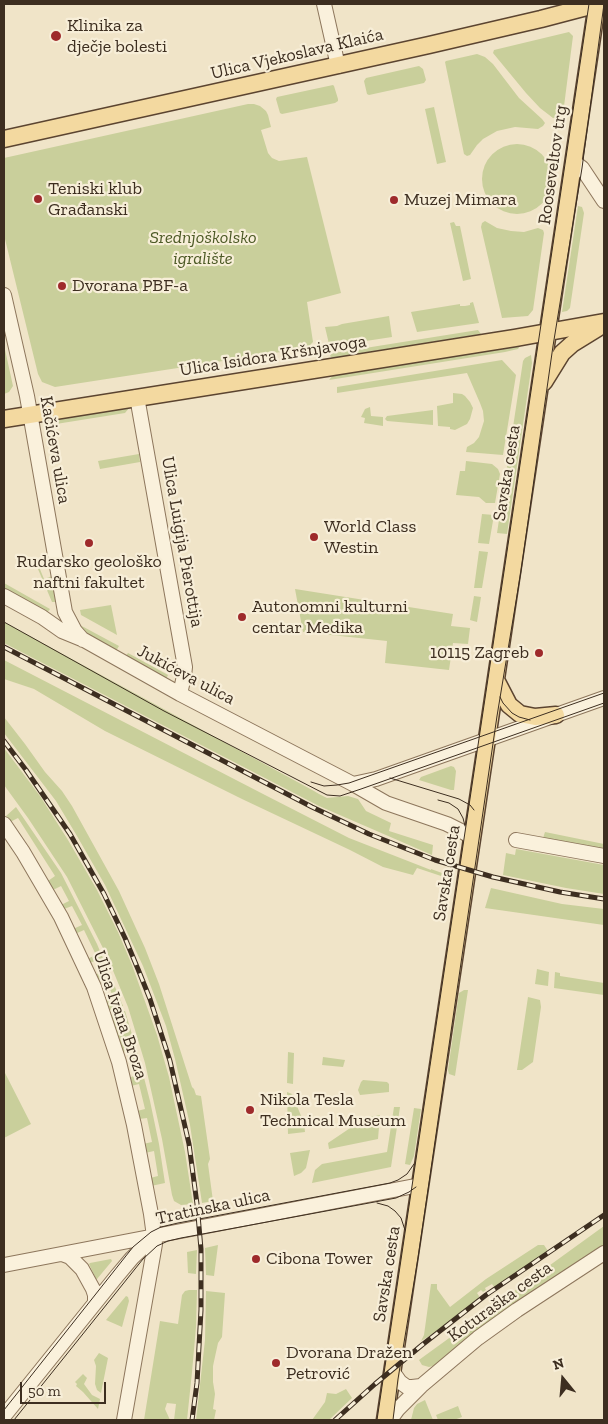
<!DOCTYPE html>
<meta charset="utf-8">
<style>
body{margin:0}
#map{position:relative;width:608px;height:1424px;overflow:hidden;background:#f0e4c8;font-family:"Zilla Slab",serif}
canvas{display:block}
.frame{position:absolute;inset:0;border:5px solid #3d2e20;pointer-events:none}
.north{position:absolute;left:538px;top:1354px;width:50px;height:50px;-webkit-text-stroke:4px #f7eed8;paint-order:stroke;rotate:343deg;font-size:14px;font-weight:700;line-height:20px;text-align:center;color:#3d2e20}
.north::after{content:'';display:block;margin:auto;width:18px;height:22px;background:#3d2e20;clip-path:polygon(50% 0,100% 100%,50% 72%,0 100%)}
.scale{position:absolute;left:20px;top:1382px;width:86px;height:22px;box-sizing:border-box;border:2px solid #3d2e20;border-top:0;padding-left:6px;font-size:15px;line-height:18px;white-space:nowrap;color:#3d2e20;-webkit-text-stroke:4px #f7eed8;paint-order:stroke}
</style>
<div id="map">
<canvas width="608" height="1424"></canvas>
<div class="frame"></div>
<div class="north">N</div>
<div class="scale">50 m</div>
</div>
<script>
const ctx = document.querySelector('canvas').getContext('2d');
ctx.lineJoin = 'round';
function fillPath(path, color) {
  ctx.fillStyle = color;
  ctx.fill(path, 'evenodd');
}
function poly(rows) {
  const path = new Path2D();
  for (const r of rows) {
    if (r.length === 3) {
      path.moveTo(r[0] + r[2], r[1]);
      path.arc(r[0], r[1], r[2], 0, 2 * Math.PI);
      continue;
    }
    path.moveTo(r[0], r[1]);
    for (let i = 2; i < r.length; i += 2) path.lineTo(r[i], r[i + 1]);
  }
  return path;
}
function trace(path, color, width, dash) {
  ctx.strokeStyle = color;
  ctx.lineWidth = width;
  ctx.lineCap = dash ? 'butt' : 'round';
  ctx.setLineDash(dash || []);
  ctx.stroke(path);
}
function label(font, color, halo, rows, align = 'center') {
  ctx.font = font + ' "Zilla Slab",serif';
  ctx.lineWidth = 4.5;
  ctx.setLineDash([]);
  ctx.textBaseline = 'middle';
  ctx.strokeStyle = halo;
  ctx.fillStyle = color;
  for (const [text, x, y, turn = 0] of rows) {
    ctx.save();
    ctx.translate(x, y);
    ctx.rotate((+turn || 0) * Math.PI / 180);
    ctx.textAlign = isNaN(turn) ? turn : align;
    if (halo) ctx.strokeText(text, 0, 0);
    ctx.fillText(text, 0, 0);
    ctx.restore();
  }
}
const green = poly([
 [569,32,573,36,563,114,559,117,553,118,540,108,526,93,493,53,494,50],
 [477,54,485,57,493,64,519,98,542,119,545,123,543,126,538,129,515,127,497,131,483,139,477,145,470,155,467,156,464,154,445,62,446,61],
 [419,66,423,69,426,80,424,83,369,95,367,94,364,81,366,78],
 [333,85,334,86,338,99,338,101,335,103,282,114,280,113,276,99,277,97],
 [248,104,254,104,260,106,266,111,268,115,271,127,261,130,268,153,272,158,279,161,307,157,341,293,307,302,313,342,309,346,281,352,55,387,42,382,38,374,4,235,4,158],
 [434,107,446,162,437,164,425,109],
 [517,179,35],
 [578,206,582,207,584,213,570,308,567,311,562,312],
 [485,221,497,228,511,231,524,232,538,228,543,230,544,233,533,310,528,316,502,318,481,227,482,223],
 [454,222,456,226,460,226,471,279,463,281,450,223],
 [473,302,479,323,417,332,411,312,460,304,460,306,465,306,470,305,470,303],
 [389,316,392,337,333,346,329,344,325,327,337,326,342,324],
 [478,330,481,334,332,358,330,356,331,354,334,353],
 [4,345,13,386,9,392,4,394],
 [516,345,520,346,518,349,505,352,329,380,334,374],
 [531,355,532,363,507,534,497,533,523,361,525,358],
 [502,360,516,375,503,455,466,452,467,447,474,443,479,437,484,421,483,411,480,403,467,373,337,393,337,387],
 [453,393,462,394,465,396,470,402,473,408,470,419,467,424,455,430,450,429,450,427,438,426,437,406,453,403],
 [130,407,125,413,56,424,54,422,53,419],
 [370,407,371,416,383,417,383,426,364,423,365,418,361,417,365,409],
 [433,410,433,425,387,421,385,419,387,416],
 [139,454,140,462,100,469,98,461],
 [466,461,492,464,498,469,500,474,495,503,486,503,479,497,456,495,460,471,465,471],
 [482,514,494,515,489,544,478,543],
 [479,551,488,552,482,588,474,588],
 [35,562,37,562,44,579,52,576,56,602,52,602],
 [4,583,50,609,47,613,4,589],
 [295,589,453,614,451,626,470,628,468,644,453,643,449,670,385,663,387,641,303,632],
 [474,596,481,597,477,622,470,620],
 [111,605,117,635,81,615,80,610],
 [4,622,314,791,319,794,327,798,348,796,358,799,366,811,391,823,389,831,433,845,432,855,319,806,4,643],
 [78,624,119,646,116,651,86,634],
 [128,653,168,675,166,679,125,657],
 [4,660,265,795,349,838,431,870,431,869,442,873,441,876,417,868,413,875,383,867,350,850,242,799,105,731,34,689,4,679],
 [4,717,25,744,45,772,62,791,72,806,119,891,145,948,159,984,192,1087,194,1089,196,1095,201,1096,210,1159,208,1164,213,1201,202,1203,190,1125,175,1059,166,1026,143,966,105,885,77,836,56,801,4,733],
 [4,748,40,796,68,840,97,890,118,932,132,965,157,1035,169,1077,185,1152,193,1204,181,1205,174,1201,172,1195,162,1139,145,1063,128,1007,107,956,67,877,28,818,4,785],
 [451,766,454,767,456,771,454,790,451,790,419,780,421,777],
 [16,807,61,873,97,944,123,1006,108,1011,104,1000,113,997,106,978,97,981,95,975,103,971,98,960,89,963,87,959,96,955,84,930,75,934,73,929,82,925,72,906,64,909,61,905,69,901,61,886,53,890,48,881,55,876,18,818,10,822,6,816],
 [545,832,604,844,604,849,543,838],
 [516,849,604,865,604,894,566,888,503,875,506,853,515,855],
 [491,888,562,904,604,909,604,925,485,908],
 [537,969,549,972,548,986,535,984],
 [555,972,560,973,560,976,604,983,604,995,554,988],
 [464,990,468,990,455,1076,449,1074,448,1070,459,993],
 [528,997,540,1000,541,1007,533,1062,522,1070,517,1070],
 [125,1011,139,1058,150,1101,159,1144,165,1183,151,1186,150,1178,158,1176,154,1151,145,1153,143,1144,152,1142,147,1118,139,1119,137,1111,145,1109,139,1084,131,1086,128,1078,137,1075,131,1050,122,1052,111,1015],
 [288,1052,294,1053,293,1084,287,1083],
 [323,1057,345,1060,343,1067,322,1065],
 [4,1071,31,1124,4,1138],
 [363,1080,387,1082,389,1084,389,1092,360,1095,358,1090,361,1082],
 [287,1092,292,1094,304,1123,305,1132,288,1134],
 [394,1107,400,1107,391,1167,312,1183,315,1170,322,1164,387,1152],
 [414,1108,421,1109,414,1156,410,1165,405,1164],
 [380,1115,378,1139,329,1149,328,1143,365,1118],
 [310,1150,306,1168,301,1173,294,1176,290,1153],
 [604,1226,604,1246,436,1365,429,1367,422,1365,419,1360,423,1357],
 [218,1245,214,1276,206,1275,205,1248],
 [538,1245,544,1245,548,1251,495,1288,492,1284,485,1288,486,1290,483,1292,481,1290,477,1293,479,1296,478,1300,439,1330,421,1341,424,1335,431,1284,437,1284,437,1289,450,1307,486,1279],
 [197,1250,196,1274,188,1273,187,1252],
 [111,1259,112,1261,97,1279,96,1279,89,1264,90,1263],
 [189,1290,197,1290,196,1327,192,1372,187,1420,174,1420,176,1404,167,1403,165,1409,170,1420,144,1420,160,1321,178,1324,182,1295,185,1291],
 [206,1291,225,1293,222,1337,218,1343,213,1366,213,1382,215,1394,213,1409,216,1410,214,1420,196,1420,205,1340],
 [126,1296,128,1297,129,1301,122,1327,106,1320],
 [99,1353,108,1358,101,1393,97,1390,95,1384,96,1366,94,1360],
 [83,1374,87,1378,84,1384,92,1395,100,1399,98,1409,83,1392,76,1386,77,1384,75,1382],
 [346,1389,352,1398,329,1420,312,1420,325,1402,327,1393,336,1394],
 [425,1400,433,1420,411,1420,414,1408,417,1404],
 [458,1406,462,1417,454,1420,438,1420,436,1415]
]);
const minor = poly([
 [324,4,338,66],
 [574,162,582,168,604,201],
 [4,295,27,396,65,612,75,631,83,640],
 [137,397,185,667,184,676,180,694],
 [4,596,42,617,62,631,84,640,180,694,353,784,386,803,447,824,465,833,473,839],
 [353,784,376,779,604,698],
 [4,824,23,852,61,917,94,987,119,1062,134,1125,151,1214,155,1244,124,1420],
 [516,840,604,856],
 [62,1254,70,1257,82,1269,93,1289,95,1295,95,1302],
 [4,1265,420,1185],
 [393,1372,400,1382,407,1387,412,1387,421,1386],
 [4,1416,116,1277,132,1258,154,1237],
 [390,1420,398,1409,421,1386,478,1338,517,1310,604,1253]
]);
const major = poly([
 [4,139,429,45,541,19,598,4],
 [544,382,562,353,572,344,598,328],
 [4,419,515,338,604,322],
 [496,680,509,705,520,714,535,717,556,715],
 [385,1420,597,4]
]);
const tram = poly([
 [4,622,164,711,327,795,340,796,361,789,604,703],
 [500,697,503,703,512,713,519,717,530,720],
 [390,778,459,799,470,805,474,810],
 [311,782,324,786,337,785,349,783,604,693],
 [438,800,449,803,458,809,463,818,465,826],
 [377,1203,388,1206,395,1211,401,1218,405,1230],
 [4,1410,133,1247,151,1232,161,1227,178,1223,390,1183,398,1180,407,1174,414,1164],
 [14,1420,143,1259,157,1246,168,1241,181,1238,396,1198,409,1192,416,1187],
 [377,1420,589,4],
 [393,1420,398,1379,418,1258,497,716,521,571,553,346,582,168,604,4]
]);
const rail = poly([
 [4,647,312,807,369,834,435,860,493,877,560,892,604,899],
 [4,741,26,770,70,834,104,894,125,938,140,974,150,999,170,1061,189,1144,197,1204,201,1249,201,1310,197,1383,192,1420],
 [335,1420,375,1384,422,1345,486,1295,604,1215]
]);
const markers = [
 [56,36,6,"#9e2a2b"],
 [38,199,5,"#9e2a2b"],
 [394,200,5,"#9e2a2b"],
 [62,286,5,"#9e2a2b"],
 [314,537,5,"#9e2a2b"],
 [89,543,5,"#9e2a2b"],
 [242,617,5,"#9e2a2b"],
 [539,653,5,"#9e2a2b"],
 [250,1110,5,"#9e2a2b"],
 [256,1259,5,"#9e2a2b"],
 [276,1363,5,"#9e2a2b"]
];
const poiNames = [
 ["Klinika za",67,26],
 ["dječje bolesti",67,47],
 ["Teniski klub",48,189],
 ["Građanski",48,210],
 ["Muzej Mimara",404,200],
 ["Dvorana PBF-a",72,286],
 ["World Class",324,527],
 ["Westin",324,548],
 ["Rudarsko geološko",89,562,"center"],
 ["naftni fakultet",89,583,"center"],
 ["Autonomni kulturni",252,607],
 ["centar Medika",252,628],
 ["10115 Zagreb",529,653,"right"],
 ["Nikola Tesla",260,1100],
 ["Technical Museum",260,1121],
 ["Cibona Tower",266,1259],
 ["Dvorana Dražen",286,1353],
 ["Petrović",286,1374]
];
const streetNames = [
 ["Ulica Vjekoslava Klaića",297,54,-13],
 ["Rooseveltov trg",553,165,-82],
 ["Ulica Isidora Kršnjavoga",273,356,-9],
 ["Kačićeva ulica",55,450,80],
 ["Savska cesta",507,473,-81],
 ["Ulica Luigija Pierottija",182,542,80],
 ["Jukićeva ulica",186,675,28],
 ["Savska cesta",447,873,-81],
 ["Ulica Ivana Broza",120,1015,71],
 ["Tratinska ulica",213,1207,-12],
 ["Savska cesta",387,1274,-81],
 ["Koturaška cesta",500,1302,-36]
];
const parkNames = [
 ["Srednjoškolsko",203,238],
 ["igralište",203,259]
];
fillPath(green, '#c9cf9b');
trace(minor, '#8d765c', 16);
trace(major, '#5b4430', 19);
trace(minor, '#faf1dc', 14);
trace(major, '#f3d9a0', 16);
trace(tram, '#3d2e20', 1);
trace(rail, '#3d2e20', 5);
trace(rail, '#f7eed8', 3, [9]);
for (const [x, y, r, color] of markers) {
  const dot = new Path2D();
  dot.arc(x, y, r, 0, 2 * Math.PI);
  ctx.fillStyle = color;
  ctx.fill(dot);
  trace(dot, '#f7eed8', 2);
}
label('18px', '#3d2e20', '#f7eed8', poiNames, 'left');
label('18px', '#3d2e20', '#f7eed8', streetNames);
label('italic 18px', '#4d5a26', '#f7eed8', parkNames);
</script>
